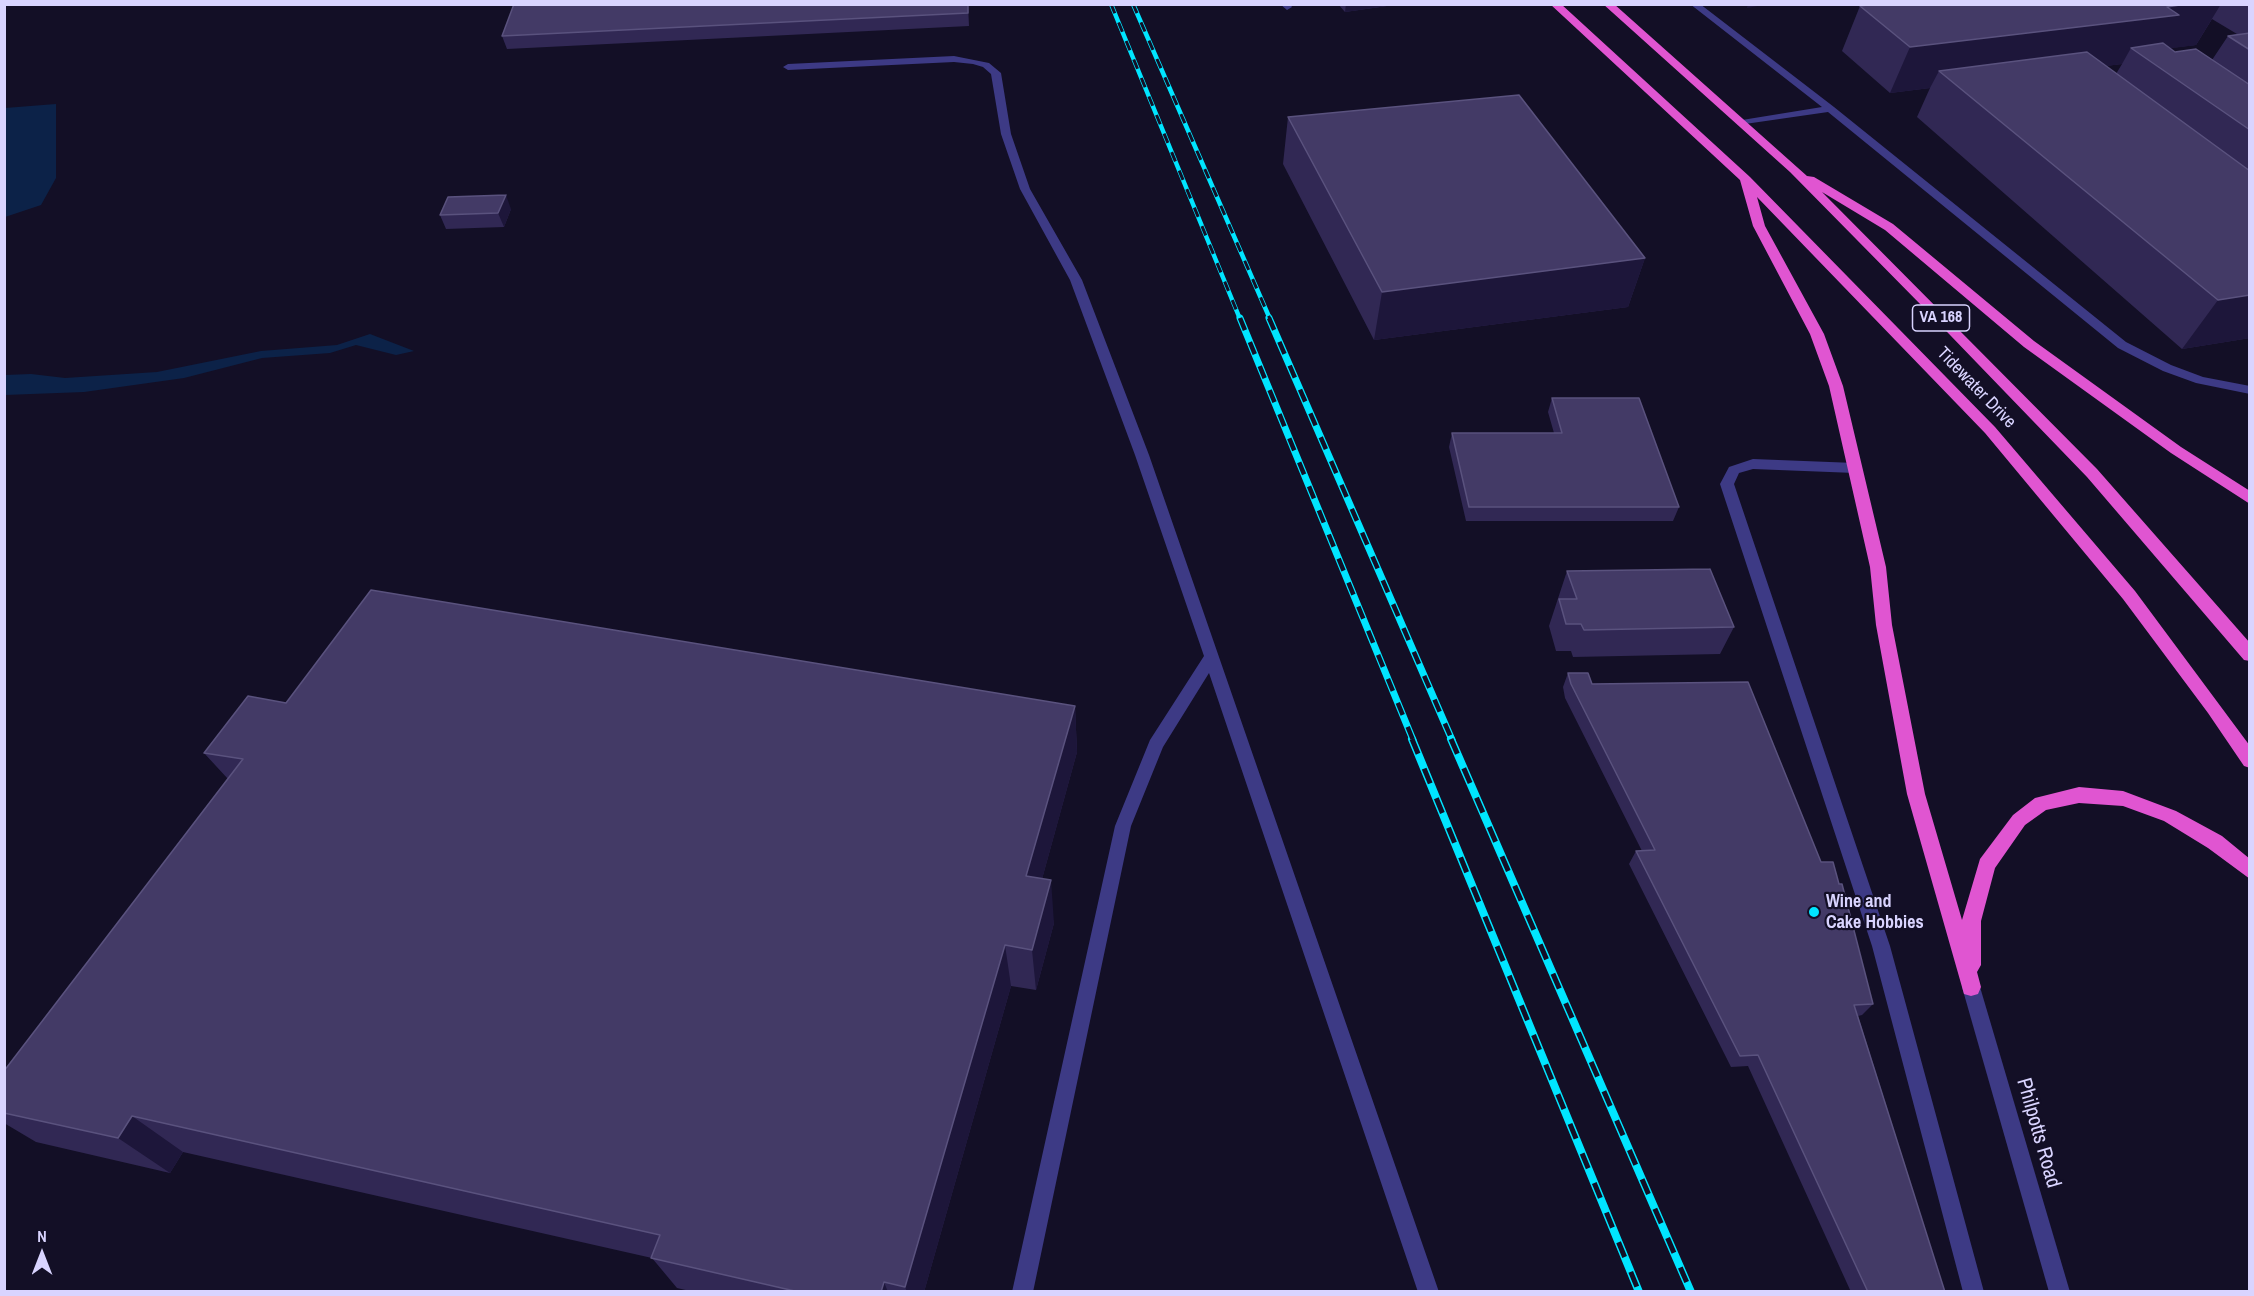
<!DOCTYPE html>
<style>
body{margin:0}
#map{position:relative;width:2254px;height:1296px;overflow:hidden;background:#130f26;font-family:"Archivo Narrow",sans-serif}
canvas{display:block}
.frame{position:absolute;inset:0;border:6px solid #d9d4ff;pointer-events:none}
.north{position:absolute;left:12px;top:1224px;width:60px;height:60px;-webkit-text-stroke:4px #130f26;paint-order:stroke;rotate:0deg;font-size:16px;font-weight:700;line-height:24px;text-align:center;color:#d9d4ff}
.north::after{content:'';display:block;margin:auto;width:21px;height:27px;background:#d9d4ff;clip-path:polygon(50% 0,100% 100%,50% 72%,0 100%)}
</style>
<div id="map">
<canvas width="2254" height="1296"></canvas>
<div class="frame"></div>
<div class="north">N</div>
</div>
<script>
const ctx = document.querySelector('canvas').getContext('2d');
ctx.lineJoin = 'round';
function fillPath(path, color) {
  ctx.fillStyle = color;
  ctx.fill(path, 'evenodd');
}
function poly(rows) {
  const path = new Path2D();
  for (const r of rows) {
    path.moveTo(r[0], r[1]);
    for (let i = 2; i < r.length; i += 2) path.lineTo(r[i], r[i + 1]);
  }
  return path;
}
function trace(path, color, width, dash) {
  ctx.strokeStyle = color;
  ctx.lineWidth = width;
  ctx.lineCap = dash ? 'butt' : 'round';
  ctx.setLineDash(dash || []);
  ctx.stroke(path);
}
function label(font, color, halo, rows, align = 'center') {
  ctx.font = font + ' "Archivo Narrow",sans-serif';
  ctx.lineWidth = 4.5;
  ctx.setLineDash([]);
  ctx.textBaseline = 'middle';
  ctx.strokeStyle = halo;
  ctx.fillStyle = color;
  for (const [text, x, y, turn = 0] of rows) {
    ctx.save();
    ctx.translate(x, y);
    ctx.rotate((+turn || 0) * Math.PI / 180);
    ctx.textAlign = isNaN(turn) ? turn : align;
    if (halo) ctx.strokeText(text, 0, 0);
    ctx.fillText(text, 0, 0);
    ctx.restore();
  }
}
const water = poly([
 [56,104,56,178,41,205,5,217,5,108],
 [370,334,414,351,396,355,356,345,330,353,262,358,184,378,84,392,5,395,5,375,31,374,65,378,157,372,261,351,337,345]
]);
const service = poly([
 [1280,4,1290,4,1292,7,1287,10,1280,4],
 [1690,4,1700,4,1834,107,2126,342,2171,365,2203,377,2250,386,2250,394,2196,383,2163,371,2118,348,1828,112,1738,125,1737,123,1742,120,1822,107,1690,4],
 [954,56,989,63,1001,73,1011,134,1030,189,1082,280,1149,455,1439,1292,1418,1292,1209,673,1163,747,1131,826,1033,1292,1012,1292,1115,826,1150,740,1204,656,1135,455,1070,280,1020,189,1001,134,991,74,983,67,973,64,954,62,788,70,783,67,788,64,954,56],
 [1753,459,1855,463,1862,468,1855,473,1753,469,1739,473,1734,484,1890,946,1984,1292,1963,1292,1872,946,1720,484,1729,467,1753,459]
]);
const tertiary = poly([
 [1971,979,1977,981,1980,987,2070,1292,2049,1292,1962,987,1965,981,1971,979]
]);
const trunk = poly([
 [1550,4,1561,4,1750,177,1995,427,2135,591,2250,746,2250,768,2244,766,2208,713,2123,599,1985,433,1757,197,1765,226,1824,334,1843,386,1886,567,1892,625,1925,794,1962,920,1980,859,2013,815,2035,798,2079,787,2123,791,2176,811,2222,836,2250,859,2250,879,2208,848,2164,821,2123,806,2079,803,2046,810,2025,825,1995,868,1981,921,1981,965,1977,972,1981,987,1978,994,1971,996,1964,994,1907,794,1876,625,1870,567,1829,386,1810,334,1753,226,1740,180,1550,4],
 [1603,4,1614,4,1807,176,1814,177,1893,224,2034,341,2181,447,2250,491,2250,504,2171,453,2024,347,1885,230,1822,192,2097,469,2250,643,2250,661,2244,660,2087,477,1923,307,1790,172,1603,4]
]);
const railFar2 = poly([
 [1111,4,1240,319],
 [1133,4,1270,319]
]);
const railFar1 = poly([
 [1240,318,1413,740],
 [1269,318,1452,740]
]);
const rail = poly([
 [1412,739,1639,1292],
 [1451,739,1691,1292]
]);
const wall = poly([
 [968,4,969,26,507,49,502,36],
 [1338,4,1388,4,1387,6,1345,12],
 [1875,4,2250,4,2250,338,2182,349,1917,117,1930,88,1890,93,1842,51,1860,6],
 [2212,19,2237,34,2228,36,2212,60,2175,52,2170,48,2196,45],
 [2122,64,2116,74,2105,66],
 [1288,117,1645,258,1628,307,1374,340,1283,164],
 [511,209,504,227,446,229,440,215],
 [1552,398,1679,507,1673,521,1466,521,1449,447,1452,433,1554,433,1548,412],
 [1567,571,1734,627,1720,654,1573,657,1571,651,1556,651,1549,626],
 [1568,673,1592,684,1821,862,1839,884,1873,1004,1862,1015,1858,1016,1945,1292,1851,1292,1748,1066,1731,1067,1629,864,1636,851,1642,851,1565,698,1563,687],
 [286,703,1075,706,1077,752,1042,879,1054,923,1036,990,1011,986,924,1292,694,1292,677,1288,652,1258,183,1152,170,1173,36,1142,4,1123,4,1071,228,779,204,753]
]);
const shadedWall = poly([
 [1346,4,1388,4,1387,6,1345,12],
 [1748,4,1768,4,1747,8],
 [2181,4,2221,4,2196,45,2159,50,2131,48,2122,64,1956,85,1939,71,1930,88,1890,93,1910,47],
 [506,195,511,209,504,227,498,213],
 [1645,258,1628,307,1374,340,1382,292],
 [2250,295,2250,338,2182,349,2218,300],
 [1075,706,1077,752,1031,919,1026,876],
 [1051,880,1054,923,1036,990,1032,950],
 [1005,945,1011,986,924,1292,907,1292,905,1287],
 [132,1116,183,1152,170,1173,118,1138],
 [884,1282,888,1292,881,1292]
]);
const building = poly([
 [514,4,968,4,968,13,502,36,514,4],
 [1875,4,2186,4,2167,7,2179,15,1910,47,1860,6,1875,4],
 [2250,33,2250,50,2228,36,2250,33],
 [2163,43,2175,52,2196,49,2250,85,2250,130,2131,48,2163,43],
 [2087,52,2250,171,2250,295,2218,300,1939,71,2087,52],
 [1519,95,1645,258,1382,292,1288,117,1519,95],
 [506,195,498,213,440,215,448,197,506,195],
 [1552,398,1639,398,1679,507,1469,507,1452,433,1562,433,1552,398],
 [1710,569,1734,627,1584,630,1581,624,1566,624,1559,599,1577,599,1567,571,1710,569],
 [371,590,1075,706,1026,876,1051,880,1032,950,1005,945,905,1287,884,1282,881,1292,799,1292,651,1258,660,1235,132,1116,118,1138,4,1113,4,1071,243,759,204,753,248,696,286,703,371,590],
 [1568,673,1588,673,1592,684,1748,682,1821,862,1833,862,1839,884,1842,884,1873,1004,1854,1005,1945,1292,1868,1292,1758,1055,1740,1056,1636,851,1655,850,1571,684,1568,673]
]);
const markers = [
 [1814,912,6,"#00e5ff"]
];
const shields = [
 [1941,318,57]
];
const shieldNames = [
 ["VA 168",1941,318]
];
const streetNames = [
 ["Tidewater Drive",1976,388,46]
];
const poiNames = [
 ["Wine and",1826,902],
 ["Cake Hobbies",1826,923]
];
const nearStreetnames = [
 ["Philpotts Road",2038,1133,74]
];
fillPath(water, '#0c2248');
fillPath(service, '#3d3a85');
fillPath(tertiary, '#3d3a85');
fillPath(trunk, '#e055d1');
trace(railFar2, '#00e5ff', 4.5);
trace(railFar1, '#00e5ff', 7);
trace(rail, '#00e5ff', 8);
trace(railFar2, '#130f26', 3, [10]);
trace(railFar1, '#130f26', 4.5, [13]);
trace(rail, '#130f26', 5, [16]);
fillPath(wall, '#312854');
fillPath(shadedWall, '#1d163a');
fillPath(building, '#433a66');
trace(building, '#5a527e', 1.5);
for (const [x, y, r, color] of markers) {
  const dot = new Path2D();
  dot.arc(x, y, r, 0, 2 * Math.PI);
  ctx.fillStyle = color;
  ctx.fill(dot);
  trace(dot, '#130f26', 2);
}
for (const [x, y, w] of shields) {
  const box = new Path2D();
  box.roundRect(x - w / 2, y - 13, w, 26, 4.5);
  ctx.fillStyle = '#130f26';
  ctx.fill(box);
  trace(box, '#d9d4ff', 1.5);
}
label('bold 16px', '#d9d4ff', null, shieldNames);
label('18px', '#d9d4ff', '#130f26', streetNames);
label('bold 18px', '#d9d4ff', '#130f26', poiNames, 'left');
label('21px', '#d9d4ff', '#130f26', nearStreetnames);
</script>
